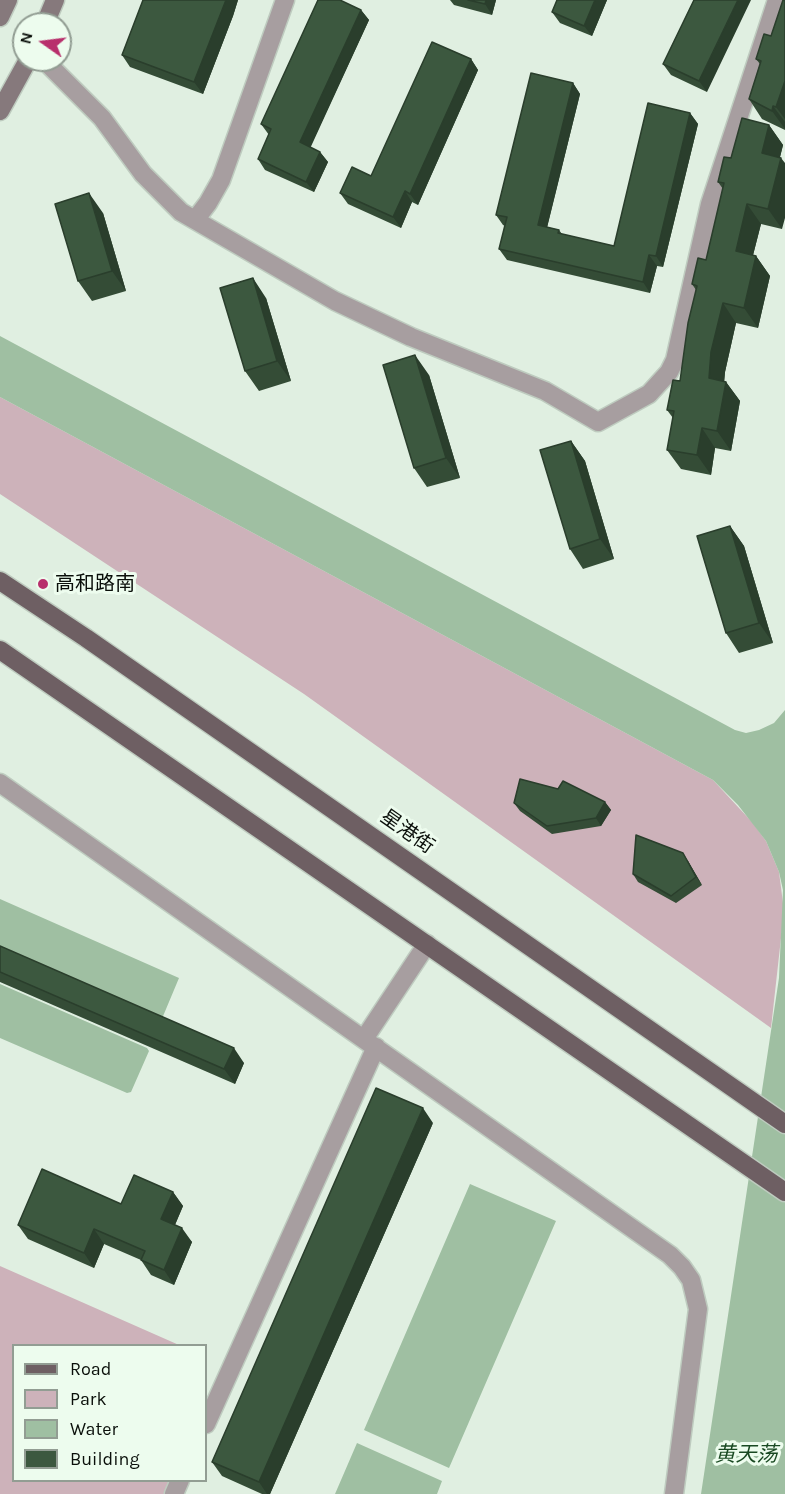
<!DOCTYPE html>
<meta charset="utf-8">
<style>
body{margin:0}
#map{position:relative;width:785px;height:1494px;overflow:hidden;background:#e0efe1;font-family:Karla,sans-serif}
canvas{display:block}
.legend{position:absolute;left:12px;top:1344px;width:195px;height:138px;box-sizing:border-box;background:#edfcee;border:2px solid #929d93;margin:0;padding:8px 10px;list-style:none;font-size:18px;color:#0a0f0a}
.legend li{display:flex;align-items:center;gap:12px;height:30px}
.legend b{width:30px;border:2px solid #929d93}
.north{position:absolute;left:12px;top:12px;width:60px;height:60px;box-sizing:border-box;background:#edfcee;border:2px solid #929d93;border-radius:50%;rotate:284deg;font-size:16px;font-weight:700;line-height:24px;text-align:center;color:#0a0f0a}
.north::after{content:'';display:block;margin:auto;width:21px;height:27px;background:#b82f6c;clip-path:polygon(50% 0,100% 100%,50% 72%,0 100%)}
</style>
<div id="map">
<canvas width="785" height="1494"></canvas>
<ul class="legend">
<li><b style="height:8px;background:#6e5f63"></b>Road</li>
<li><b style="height:16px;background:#cdb2ba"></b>Park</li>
<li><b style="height:16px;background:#9fbfa2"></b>Water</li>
<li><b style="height:16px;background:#3c583f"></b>Building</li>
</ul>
<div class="north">N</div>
</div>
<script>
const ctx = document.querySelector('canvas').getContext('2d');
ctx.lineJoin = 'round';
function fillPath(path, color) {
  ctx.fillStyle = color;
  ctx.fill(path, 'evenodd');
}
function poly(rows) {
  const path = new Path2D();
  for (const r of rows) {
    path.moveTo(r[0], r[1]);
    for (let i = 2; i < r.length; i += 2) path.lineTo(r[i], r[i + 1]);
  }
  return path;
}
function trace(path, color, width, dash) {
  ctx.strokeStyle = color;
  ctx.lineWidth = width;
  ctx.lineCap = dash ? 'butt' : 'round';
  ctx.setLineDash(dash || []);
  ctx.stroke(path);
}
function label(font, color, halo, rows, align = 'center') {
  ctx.font = font + ' Karla,"Noto Sans SC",sans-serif';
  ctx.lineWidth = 6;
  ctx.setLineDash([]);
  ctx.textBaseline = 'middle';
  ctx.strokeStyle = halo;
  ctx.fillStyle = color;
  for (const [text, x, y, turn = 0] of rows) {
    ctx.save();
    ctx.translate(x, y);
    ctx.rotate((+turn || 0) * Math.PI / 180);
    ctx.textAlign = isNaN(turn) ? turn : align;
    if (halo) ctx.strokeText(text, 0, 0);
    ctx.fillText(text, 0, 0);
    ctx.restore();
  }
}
const green = poly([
 [0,397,713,780,752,822,766,841,779,872,784,911,771,1028,304,694,0,494],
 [0,1266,179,1345,14,1346,14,1480,170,1481,164,1494,0,1494]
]);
const water = poly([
 [0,336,735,730,746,733,759,730,774,723,785,710,785,1494,701,1494,779,978,783,890,779,872,766,841,738,805,713,780,0,397],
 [0,899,179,978,161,1021,0,951],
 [0,984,147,1048,149,1051,131,1092,127,1093,0,1038],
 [470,1184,556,1221,449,1468,364,1430],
 [357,1443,442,1481,437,1494,335,1494]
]);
const street = poly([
 [44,60,102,118,143,174,181,212,335,301,411,337,545,391,598,422,649,394,669,372,675,360,710,204,777,0],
 [195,220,208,203,221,180,285,0],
 [0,783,670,1255,682,1267,691,1280,698,1309,674,1494],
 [364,1039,427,944],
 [206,1424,376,1047],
 [174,1494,180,1480]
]);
const secondary = poly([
 [0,17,8,0],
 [45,24,55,0],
 [0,111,28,60]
]);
const primary = poly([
 [0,581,86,638,785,1124],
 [0,650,785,1192]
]);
const wall = poly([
 [143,0,238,0,233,16,203,94,130,67,122,55],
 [450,0,496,0,492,15,454,5],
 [557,0,607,0,592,36,560,23,552,12],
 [694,0,707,92,671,75,663,64],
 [785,0,785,130,762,119,749,99,760,64,756,59,771,36],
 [361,10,369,20,310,147,320,152,328,162,314,192,265,170,258,159,269,135,261,124],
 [471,59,478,70,418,205,412,202,401,228,348,204,340,193,371,176],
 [573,83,580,94,547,227,559,230,562,234,614,246,690,113,698,124,663,267,657,266,650,293,507,260,499,249,505,226,503,225,496,215],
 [769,125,783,145,780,157,782,229,761,224,753,255,756,256,770,276,758,328,736,323,725,372,724,381,726,382,740,401,731,451,715,448,711,475,681,469,667,450,673,418,667,410,680,381,696,290,692,284,706,260,723,189,718,182,731,158],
 [103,213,126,291,92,301,78,281],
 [266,298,291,381,259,391,245,371],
 [429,375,460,478,427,487,414,468],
 [571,441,585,461,614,559,583,569,570,549],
 [730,526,744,546,773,643,739,653,726,633],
 [605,802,611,810,601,826,552,834,520,811,514,803],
 [688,861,702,885,676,903,638,882,633,874],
 [0,946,244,1063,235,1084,0,982],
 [433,1123,270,1494,262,1494,222,1476,212,1462],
 [173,1192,183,1206,175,1225,192,1242,174,1285,151,1275,141,1260,104,1244,94,1268,28,1239,18,1225,121,1204]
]);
const shadedWall = poly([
 [226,0,238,0,233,16,203,94,194,82],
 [486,0,496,0,492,15,485,4],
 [595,0,607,0,592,36,584,26],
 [738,0,751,0,707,92,699,81],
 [361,10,369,20,308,153,300,142],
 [471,59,478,70,418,205,410,194],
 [785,81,785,119,776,107],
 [573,83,580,94,545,236,538,225],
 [773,106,785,122,785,129,772,111],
 [690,113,698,124,663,267,656,256],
 [769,125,783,145,776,173,762,153],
 [320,152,328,162,314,192,306,182],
 [781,158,785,163,785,218,782,229,768,209],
 [405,191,412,202,401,228,393,217],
 [89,193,103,213,126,291,112,271],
 [747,204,761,224,749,271,736,251],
 [649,255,657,266,650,293,643,282],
 [756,256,770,276,758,328,744,308],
 [253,278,266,298,291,381,277,361],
 [723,303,736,323,725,372,723,398,709,378,711,352],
 [415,355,429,375,460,478,446,458],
 [726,382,740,401,731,451,717,431],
 [702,428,715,448,711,475,697,455],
 [571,441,585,461,614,559,600,539],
 [730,526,744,546,773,643,759,623],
 [605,802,611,810,601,826,596,818],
 [683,853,688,861,702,885,696,877],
 [234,1048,244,1063,235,1084,224,1069],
 [423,1108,433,1123,270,1494,267,1494,259,1482],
 [173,1192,183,1206,171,1234,161,1219],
 [182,1228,192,1242,174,1285,164,1270],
 [94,1229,104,1244,94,1268,84,1253]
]);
const building = poly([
 [143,0,226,0,194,82,122,55,143,0],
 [318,0,340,0,361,10,300,142,320,152,306,182,258,159,271,129,261,124,318,0],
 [468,0,486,0,485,4,468,0],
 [557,0,595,0,584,26,552,12,557,0],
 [694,0,738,0,699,81,663,64,694,0],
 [783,0,785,0,785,81,776,107,773,106,772,111,749,99,761,61,756,59,764,34,771,36,783,0],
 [432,42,471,59,410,194,405,191,393,217,340,193,352,167,371,176,432,42],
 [531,73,573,83,538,225,559,230,558,233,614,246,648,103,690,113,656,256,649,255,643,282,499,249,507,217,496,215,531,73],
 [742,118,769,125,762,153,781,158,768,209,747,204,736,251,756,256,744,308,723,303,711,352,709,378,726,382,717,431,702,428,697,455,667,450,674,411,667,410,673,380,680,381,688,323,697,286,692,284,698,258,706,260,724,183,718,182,724,157,731,158,742,118],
 [89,193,112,271,78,281,55,204,89,193],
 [253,278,277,361,245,371,220,288,253,278],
 [415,355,446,458,414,468,383,365,415,355],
 [571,441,600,539,570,549,540,450,571,441],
 [730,526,759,623,726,633,697,536,730,526],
 [520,779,558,789,563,781,605,802,596,818,547,826,514,803,520,779],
 [636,835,683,853,696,877,671,896,633,874,636,835],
 [0,946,234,1048,224,1069,0,972,0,946],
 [376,1088,423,1108,259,1482,212,1462,376,1088],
 [42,1169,121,1204,134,1175,173,1192,161,1219,182,1228,164,1270,141,1260,145,1251,94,1229,84,1253,18,1225,42,1169]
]);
const markers = [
 [43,584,6,"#b82f6c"]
];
const poiNames = [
 ["高和路南",55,584]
];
const streetNames = [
 ["星港街",407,832,35]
];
const waterNames = [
 ["黄天荡",746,1455]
];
fillPath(green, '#cdb2ba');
fillPath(water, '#9fbfa2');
trace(street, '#becbbf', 21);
trace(secondary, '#becbbf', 21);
trace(primary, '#becbbf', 21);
trace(street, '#a79ea0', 18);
trace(secondary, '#86797c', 18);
trace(primary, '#6e5f63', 18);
fillPath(wall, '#344c36');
fillPath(shadedWall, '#2a3e2c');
fillPath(building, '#3c583f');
trace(building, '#2a3e2c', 1.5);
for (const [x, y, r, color] of markers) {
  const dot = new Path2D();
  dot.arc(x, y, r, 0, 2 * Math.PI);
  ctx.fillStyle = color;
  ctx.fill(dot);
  trace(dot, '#edfcee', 2);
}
label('20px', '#0a0f0a', '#edfcee', poiNames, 'left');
label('20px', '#0a0f0a', '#edfcee', streetNames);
label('italic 21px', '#194922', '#edfcee', waterNames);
</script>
